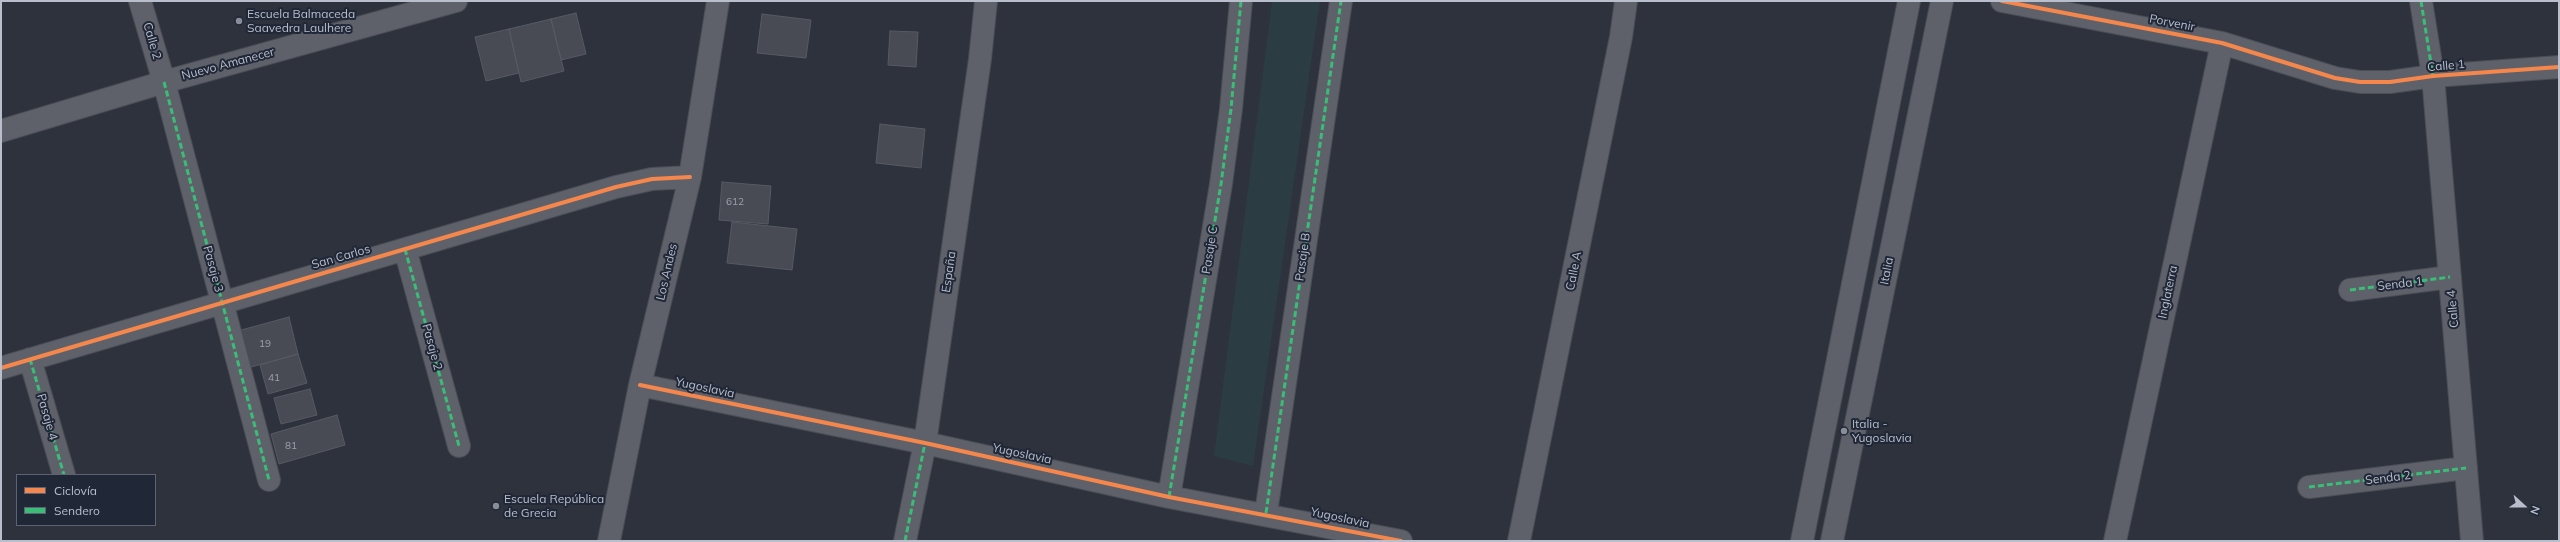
<!DOCTYPE html>
<meta charset="utf-8">
<style>
body{margin:0}
#map{position:relative;width:2560px;height:542px;overflow:hidden;background:#2e323c;font-family:Mulish,sans-serif}
canvas{display:block}
.frame{position:absolute;inset:0;border:2px solid #b9becc;pointer-events:none}
.legend{position:absolute;left:16px;top:474px;width:140px;height:52px;box-sizing:border-box;background:#202737;border:1px solid #5d6373;margin:0;padding:5px 7px;list-style:none;font-size:12px;color:#b9becc}
.legend li{display:flex;align-items:center;gap:8px;height:20px}
.legend b{width:20px;border:1px solid #5d6373}
.north{position:absolute;left:2504px;top:486px;width:40px;height:40px;-webkit-text-stroke:3px #202737;paint-order:stroke;rotate:111deg;font-size:11px;font-weight:700;line-height:16px;text-align:center;color:#b9becc}
.north::after{content:'';display:block;margin:auto;width:14px;height:18px;background:#b9becc;clip-path:polygon(50% 0,100% 100%,50% 72%,0 100%)}
</style>
<div id="map">
<canvas width="2560" height="542"></canvas>
<div class="frame"></div>
<ul class="legend">
<li><b style="height:5px;background:#f5874c"></b>Ciclovía</li>
<li><b style="height:5px;background:#3abd76"></b>Sendero</li>
</ul>
<div class="north">N</div>
</div>
<script>
const ctx = document.querySelector('canvas').getContext('2d');
ctx.lineJoin = 'round';
function fillPath(path, color) {
  ctx.fillStyle = color;
  ctx.fill(path, 'evenodd');
}
function poly(rows) {
  const path = new Path2D();
  for (const r of rows) {
    path.moveTo(r[0], r[1]);
    for (let i = 2; i < r.length; i += 2) path.lineTo(r[i], r[i + 1]);
  }
  return path;
}
function trace(path, color, width, dash) {
  ctx.strokeStyle = color;
  ctx.lineWidth = width;
  ctx.lineCap = dash ? 'butt' : 'round';
  ctx.setLineDash(dash || []);
  ctx.stroke(path);
}
function label(font, color, halo, rows, align = 'center') {
  ctx.font = font + ' Mulish,sans-serif';
  ctx.lineWidth = 4;
  ctx.setLineDash([]);
  ctx.textBaseline = 'middle';
  ctx.strokeStyle = halo;
  ctx.fillStyle = color;
  for (const [text, x, y, turn = 0] of rows) {
    ctx.save();
    ctx.translate(x, y);
    ctx.rotate((+turn || 0) * Math.PI / 180);
    ctx.textAlign = isNaN(turn) ? turn : align;
    if (halo) ctx.strokeText(text, 0, 0);
    ctx.fillText(text, 0, 0);
    ctx.restore();
  }
}
const green = poly([
 [1272,1,1320,1,1253,466,1214,456]
]);
const building = poly([
 [576,13,586,54,561,60,551,19,576,13],
 [762,14,811,20,806,58,757,53,762,14],
 [551,19,564,71,521,82,509,29,551,19],
 [509,29,519,73,486,81,475,37,509,29],
 [890,31,918,32,916,67,888,65,890,31],
 [880,124,925,129,921,168,876,163,880,124],
 [722,182,771,186,768,224,719,220,722,182],
 [732,222,797,229,792,270,727,263,732,222],
 [289,317,298,354,244,369,234,332,289,317],
 [298,354,307,383,268,394,260,365,298,354],
 [310,389,317,415,281,424,274,398,310,389],
 [337,415,345,445,279,464,271,434,337,415]
]);
const minor = poly([
 [140,1,164,82,269,480],
 [2002,1,2222,43,2335,78,2360,82,2390,82,2433,76,2559,67],
 [2421,1,2433,76,2472,541],
 [1,131,164,82,456,1],
 [405,249,459,446],
 [2350,290,2450,277],
 [30,359,64,475],
 [1,368,616,187,652,179,690,177],
 [640,385,925,443,1169,497,1401,541],
 [2309,487,2466,468],
 [1169,497,1221,184,1231,109,1241,1],
 [1266,513,1341,1],
 [609,541,640,385,690,177,718,1],
 [905,541,925,443,980,59,986,1],
 [1519,541,1621,37,1626,1],
 [1802,541,1909,1],
 [1832,541,1942,1],
 [2115,541,2222,43]
]);
const quiet = poly([
 [2421,1,2433,76],
 [164,82,269,480],
 [405,249,459,446],
 [2350,290,2450,277],
 [30,359,64,475],
 [2309,487,2466,468],
 [1169,497,1221,184,1231,109,1241,1],
 [1266,513,1341,1],
 [905,541,925,443]
]);
const cycleway = poly([
 [2002,1,2222,43,2335,78,2360,82,2390,82,2433,76,2559,67],
 [1,368,616,187,652,179,690,177],
 [640,385,925,443,1169,497,1401,541]
]);
const markers = [
 [239,21,4,"#888d9a"],
 [1844,431,4,"#888d9a"],
 [496,506,4,"#888d9a"]
];
const numberNames = [
 ["612",735,202],
 ["19",265,344],
 ["41",274,378],
 ["81",291,446]
];
const poiNames = [
 ["Escuela Balmaceda",247,14],
 ["Saavedra Laulhere",247,28],
 ["Italia -",1852,424],
 ["Yugoslavia",1852,438],
 ["Escuela República",504,499],
 ["de Grecia",504,513]
];
const streetNames = [
 ["Porvenir",2172,23,11],
 ["Calle 2",152,41,74],
 ["Nuevo Amanecer",228,64,-15],
 ["Calle 1",2446,66,-5],
 ["Pasaje C",1210,250,-81],
 ["San Carlos",341,257,-16],
 ["Pasaje B",1303,257,-82],
 ["Pasaje 3",213,269,75],
 ["Calle A",1574,271,-79],
 ["Italia",1887,271,-79],
 ["Los Andes",667,272,-77],
 ["España",949,272,-82],
 ["Senda 1",2400,284,-7],
 ["Inglaterra",2168,292,-78],
 ["Calle 4",2453,309,-95],
 ["Pasaje 2",432,347,75],
 ["Yugoslavia",705,388,12],
 ["Pasaje 4",47,417,74],
 ["Yugoslavia",1022,454,12],
 ["Senda 2",2388,478,-7],
 ["Yugoslavia",1340,518,12]
];
fillPath(green, '#2b3c42');
fillPath(building, '#484b54');
trace(building, '#565a63', 1);
trace(minor, '#4a4d54', 24);
trace(minor, '#5e616a', 22);
trace(quiet, '#3abd76', 3, [6, 3]);
trace(cycleway, '#f5874c', 4);
for (const [x, y, r, color] of markers) {
  const dot = new Path2D();
  dot.arc(x, y, r, 0, 2 * Math.PI);
  ctx.fillStyle = color;
  ctx.fill(dot);
  trace(dot, '#202737', 1.5);
}
label('10px', '#9da1ae', null, numberNames);
label('12px', '#b9becc', '#202737', poiNames, 'left');
label('12px', '#b9becc', '#202737', streetNames);
</script>
